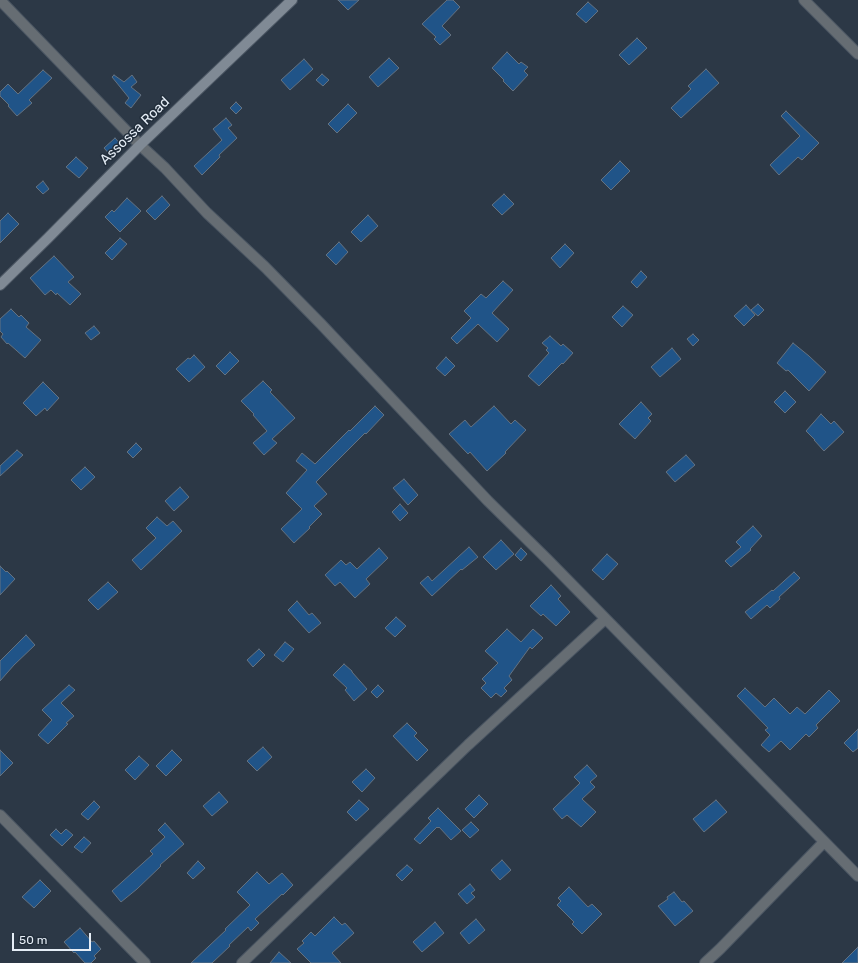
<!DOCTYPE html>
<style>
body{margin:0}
#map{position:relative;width:858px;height:963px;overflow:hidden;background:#2c3846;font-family:Rubik,sans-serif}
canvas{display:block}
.scale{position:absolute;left:12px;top:933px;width:79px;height:18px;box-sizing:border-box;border:2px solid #e5edf6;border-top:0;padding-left:5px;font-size:12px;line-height:14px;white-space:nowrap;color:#e5edf6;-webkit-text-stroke:3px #222e3b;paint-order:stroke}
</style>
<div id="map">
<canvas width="858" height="963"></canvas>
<div class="scale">50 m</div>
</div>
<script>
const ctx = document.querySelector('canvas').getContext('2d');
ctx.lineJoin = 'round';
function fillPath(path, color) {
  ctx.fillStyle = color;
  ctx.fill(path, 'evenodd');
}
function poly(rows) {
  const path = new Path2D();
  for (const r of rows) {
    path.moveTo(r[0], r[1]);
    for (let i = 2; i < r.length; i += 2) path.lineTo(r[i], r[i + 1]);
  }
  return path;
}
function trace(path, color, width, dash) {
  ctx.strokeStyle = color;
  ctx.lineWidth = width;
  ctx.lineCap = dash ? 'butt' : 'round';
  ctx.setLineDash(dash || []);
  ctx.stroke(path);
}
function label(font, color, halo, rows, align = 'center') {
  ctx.font = font + ' Rubik,sans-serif';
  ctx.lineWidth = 3;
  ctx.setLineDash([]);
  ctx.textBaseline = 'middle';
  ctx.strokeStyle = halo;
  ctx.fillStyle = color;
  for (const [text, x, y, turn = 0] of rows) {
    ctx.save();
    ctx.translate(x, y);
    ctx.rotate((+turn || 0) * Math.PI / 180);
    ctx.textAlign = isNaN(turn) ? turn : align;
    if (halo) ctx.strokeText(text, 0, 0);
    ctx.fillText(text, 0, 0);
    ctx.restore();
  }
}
const building = poly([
 [338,0,359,0,348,10,338,0],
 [447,0,453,0,460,7,442,26,451,35,440,45,434,39,436,37,422,24,447,0],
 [588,2,598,11,586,23,576,14,588,2],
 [637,38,647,48,629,65,619,55,637,38],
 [507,52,519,64,521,62,528,67,524,71,528,75,513,91,503,81,504,80,492,68,507,52],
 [389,58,399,68,378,87,369,77,389,58],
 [304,59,313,69,290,90,281,80,304,59],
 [706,69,719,83,681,118,671,108,691,89,688,86,706,69],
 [43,70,52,78,29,100,32,103,17,116,8,106,9,105,0,96,0,92,8,84,18,94,43,70],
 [322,74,329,80,323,86,316,80,322,74],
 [114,75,124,82,132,75,137,82,131,87,141,95,131,108,125,103,129,98,112,77,114,75],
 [236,102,242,108,236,114,230,108,236,102],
 [348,104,357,113,337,133,328,124,348,104],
 [786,111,819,143,802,160,798,157,779,175,770,165,800,136,781,116,786,111],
 [226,118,232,125,228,128,237,138,219,155,220,157,202,175,194,166,222,140,213,129,226,118],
 [115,138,123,147,112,157,104,148,115,138],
 [76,157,88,168,79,178,66,167,76,157],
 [620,161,630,171,611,190,601,180,620,161],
 [43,181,49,189,43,194,36,187,43,181],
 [504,194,514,204,502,215,492,205,504,194],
 [162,196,170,205,155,220,146,211,162,196],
 [127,198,141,211,120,232,105,217,112,210,114,212,127,198],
 [8,213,19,224,0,243,0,221,8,213],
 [368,215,378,226,361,242,351,232,368,215],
 [120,238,127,244,112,260,105,253,120,238],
 [339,242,348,252,336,265,326,255,339,242],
 [565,244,574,253,560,268,551,258,565,244],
 [54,256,74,277,68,282,81,294,70,305,57,293,56,295,51,290,45,295,30,278,54,256],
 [641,271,647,277,637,288,631,282,641,271],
 [503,281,513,290,492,313,509,329,497,342,478,324,457,344,451,338,471,318,464,311,481,294,486,298,503,281],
 [758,304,764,310,758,316,751,310,758,304],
 [746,305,755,315,744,326,734,316,746,305],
 [623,306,633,315,622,327,612,317,623,306],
 [11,309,19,317,21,315,29,323,26,327,41,340,25,358,8,343,7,344,1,337,3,334,0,331,0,319,11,309],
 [94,326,100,333,91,340,85,333,94,326],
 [693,334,699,340,693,346,687,339,693,334],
 [550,336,561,346,563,344,573,353,563,364,562,363,539,386,528,376,549,353,546,350,548,348,542,343,550,336],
 [793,343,809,356,826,372,809,391,788,370,786,371,777,363,793,343],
 [672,348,681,359,660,377,651,367,672,348],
 [230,352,239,361,225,375,216,366,230,352],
 [194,355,205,367,189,382,176,369,188,358,190,359,194,355],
 [446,357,455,366,445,376,436,368,446,357],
 [263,381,272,390,270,392,295,418,272,439,277,443,264,455,253,443,267,431,253,415,254,414,241,401,263,381],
 [43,382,59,398,47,411,45,408,36,416,23,403,43,382],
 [785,391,796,402,785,413,774,402,785,391],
 [641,402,652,414,648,418,651,421,635,439,619,424,641,402],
 [375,406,384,415,366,434,365,433,316,482,327,494,314,506,322,514,309,527,310,528,294,543,281,529,302,509,286,493,307,470,296,461,302,453,315,464,349,430,350,431,375,406],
 [494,406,511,424,515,420,526,430,505,452,506,453,487,471,470,452,468,454,449,434,465,420,471,427,494,406],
 [821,414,831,424,834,421,844,432,824,451,814,440,815,440,806,431,821,414],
 [136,443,142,449,133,458,127,452,136,443],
 [17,450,23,455,0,476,0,466,17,450],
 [686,455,695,465,675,482,666,472,686,455],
 [85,467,95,477,81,490,71,480,85,467],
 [404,479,418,495,408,505,393,488,404,479],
 [180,487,189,497,174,511,165,501,180,487],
 [400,504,408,513,400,521,392,512,400,504],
 [157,517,167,526,173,521,182,531,141,570,132,560,156,538,146,528,157,517],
 [753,526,762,536,750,549,751,550,731,567,725,561,741,547,736,542,753,526],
 [501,540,514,554,496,570,483,557,501,540],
 [469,547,478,557,462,570,461,569,432,596,420,583,428,576,432,581,469,547],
 [379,548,388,558,366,579,370,584,355,598,340,582,335,586,325,575,341,560,346,565,350,562,357,569,379,548],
 [521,548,527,554,521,561,515,555,521,548],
 [607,554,618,564,603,580,592,570,607,554],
 [0,566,6,572,7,571,15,579,0,595,0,566],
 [794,572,800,578,779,597,780,599,770,608,767,605,751,619,745,612,772,590,773,591,794,572],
 [108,582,118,592,98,610,88,600,108,582],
 [551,585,561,596,558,599,570,612,556,626,543,614,541,616,530,606,551,585],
 [297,601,309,615,312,613,321,623,309,633,288,610,297,601],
 [396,617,406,626,395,637,385,628,396,617],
 [507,629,521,642,533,629,543,638,532,649,530,647,509,676,512,680,504,688,507,691,501,697,496,693,491,698,481,688,486,683,482,679,498,663,485,651,507,629],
 [26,635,35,645,14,665,0,681,0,661,26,635],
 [285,642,294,649,283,662,274,655,285,642],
 [259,649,265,655,253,667,247,660,259,649],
 [344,664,352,671,352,672,367,689,354,701,345,690,347,688,333,675,344,664],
 [69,685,75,690,61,703,74,716,66,723,68,724,48,744,38,735,52,720,42,710,69,685],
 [378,685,384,691,377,698,371,692,378,685],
 [745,688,765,707,774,698,790,714,797,707,805,714,829,690,840,701,816,725,818,728,809,737,806,734,790,750,781,741,769,752,761,745,770,735,765,730,768,728,737,696,745,688],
 [407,723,417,733,414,736,428,750,417,761,393,736,407,723],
 [858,729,858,748,853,752,844,743,858,729],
 [263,747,272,757,257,771,247,761,263,747],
 [0,750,13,763,0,776,0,750],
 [172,750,182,760,166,776,156,766,172,750],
 [139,756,149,765,135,780,125,770,139,756],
 [587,765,597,776,590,782,595,787,582,799,596,812,581,827,567,815,562,819,553,809,580,783,574,777,587,765],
 [366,769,375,778,362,792,352,782,366,769],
 [219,792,228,802,212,816,203,806,219,792],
 [479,795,488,804,474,818,465,809,479,795],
 [359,800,369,809,356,821,347,812,359,800],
 [716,800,727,812,704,832,693,819,716,800],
 [94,801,100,807,88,820,81,814,94,801],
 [438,808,461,831,451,840,439,827,438,828,437,827,420,844,414,839,431,821,428,818,438,808],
 [471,822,479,830,470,838,462,830,471,822],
 [165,823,184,844,160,865,161,866,137,889,121,902,112,891,153,854,150,851,165,837,158,830,165,823],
 [56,829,61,834,66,829,73,835,62,846,50,835,56,829],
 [84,837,91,843,82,853,74,847,84,837],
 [502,860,511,870,500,880,491,870,502,860],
 [198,861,205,868,193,879,187,873,198,861],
 [407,865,413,870,402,881,396,875,407,865],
 [257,872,269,884,282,873,293,885,283,895,282,894,255,919,259,923,251,931,248,927,229,945,230,946,212,963,191,963,226,930,225,929,250,905,237,892,257,872],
 [40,880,51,891,34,908,22,897,40,880],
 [470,884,475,890,471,893,475,897,467,904,458,894,470,884],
 [569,887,588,907,592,904,602,914,582,934,572,924,574,922,557,905,561,901,558,898,569,887],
 [674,892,682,902,684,901,693,911,675,926,658,906,668,899,667,897,674,892],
 [334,917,342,925,345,923,354,933,332,953,341,963,311,963,297,949,304,943,302,941,311,932,315,936,334,917],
 [476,919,485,930,469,944,460,933,476,919],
 [435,922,444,933,422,952,413,942,435,922],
 [80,928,92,942,94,941,101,949,94,956,96,958,91,963,85,963,75,952,74,953,64,942,80,928],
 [858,947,858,963,842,963,858,947],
 [279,952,291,963,270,963,279,952]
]);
const street = poly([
 [0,0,140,145,165,168,207,213,265,267,321,324,488,501,547,559,858,876],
 [804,0,858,54],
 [0,815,145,963],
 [242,963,468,745,605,619],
 [705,963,720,949,824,842]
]);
const secondary = poly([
 [0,285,48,238,140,145,292,0]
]);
const streetNames = [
 ["Assossa Road",135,131,-44]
];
fillPath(building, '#205488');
trace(building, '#647281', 1);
trace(street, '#4a5562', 12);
trace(secondary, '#4a5562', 12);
trace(street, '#666d73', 10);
trace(secondary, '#808a95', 10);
label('14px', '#e5edf6', '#222e3b', streetNames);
</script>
